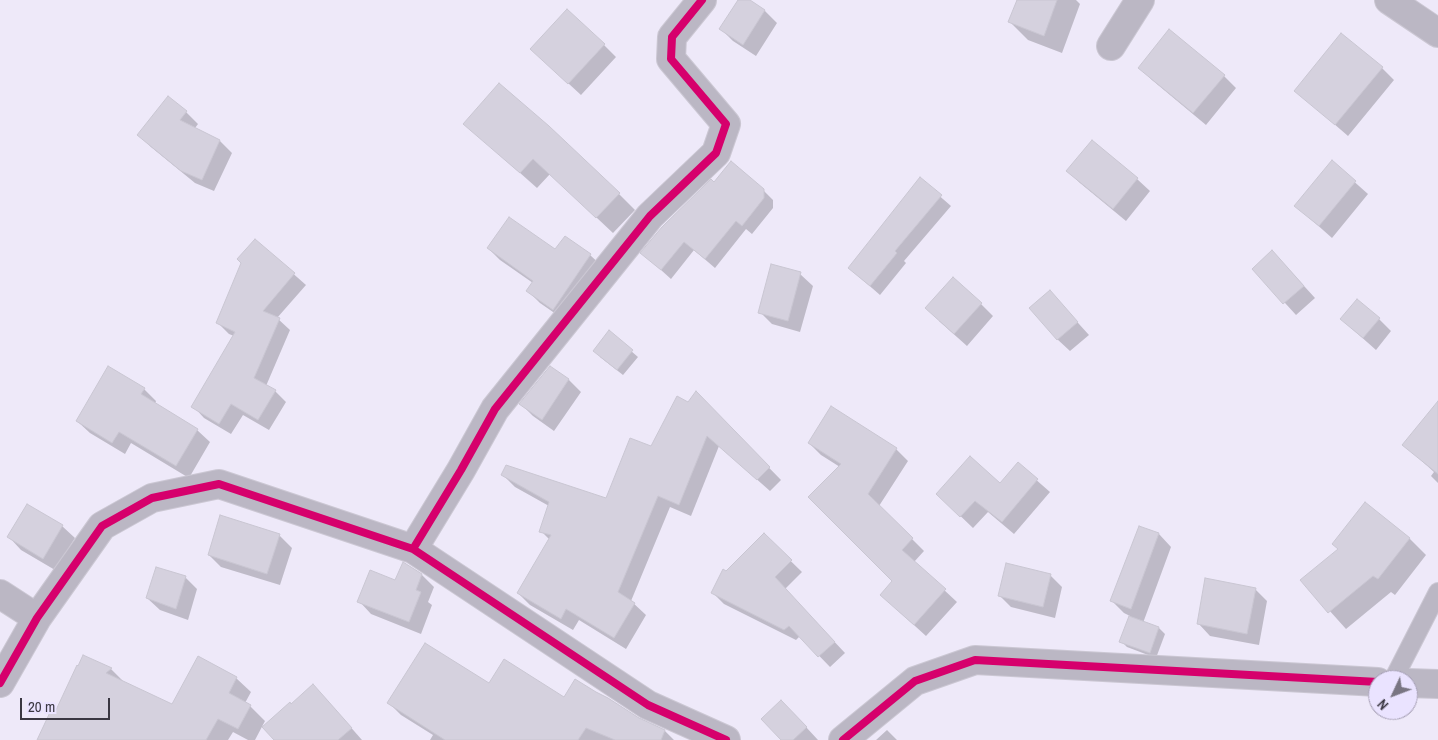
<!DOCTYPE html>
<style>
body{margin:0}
#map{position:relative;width:1438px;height:740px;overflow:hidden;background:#eee9f9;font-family:"Archivo Narrow",sans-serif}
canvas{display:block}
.north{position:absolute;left:1368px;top:670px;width:50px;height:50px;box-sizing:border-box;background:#eae3ff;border:1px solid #a49eb3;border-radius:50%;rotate:227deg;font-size:14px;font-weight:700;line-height:20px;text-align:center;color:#3a3742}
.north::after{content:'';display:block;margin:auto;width:18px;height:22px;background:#797582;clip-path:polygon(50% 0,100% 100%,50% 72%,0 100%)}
.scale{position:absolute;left:20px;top:698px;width:90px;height:22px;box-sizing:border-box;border:2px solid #3a3742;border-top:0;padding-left:6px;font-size:15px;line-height:18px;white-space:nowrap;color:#3a3742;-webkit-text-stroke:4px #eae3ff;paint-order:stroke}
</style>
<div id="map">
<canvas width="1438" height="740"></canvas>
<div class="north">N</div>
<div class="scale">20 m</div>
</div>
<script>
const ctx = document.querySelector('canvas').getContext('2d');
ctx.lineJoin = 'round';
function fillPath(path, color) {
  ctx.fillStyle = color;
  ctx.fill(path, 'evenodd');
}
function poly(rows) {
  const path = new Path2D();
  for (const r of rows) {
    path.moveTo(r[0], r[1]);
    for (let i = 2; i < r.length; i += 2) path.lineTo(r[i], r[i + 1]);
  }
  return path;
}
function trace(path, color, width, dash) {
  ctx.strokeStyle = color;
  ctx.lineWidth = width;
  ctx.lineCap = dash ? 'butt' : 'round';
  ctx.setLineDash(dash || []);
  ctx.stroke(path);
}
const shadow = poly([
 [739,0,747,0,765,11,777,23,756,56,733,41,721,29],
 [1018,0,1076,0,1080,4,1062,53,1028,40,1010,22],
 [604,45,616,57,581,95,544,61],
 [1140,68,1224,76,1236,88,1206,125,1152,80],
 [1382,68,1394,80,1348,136,1296,91],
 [186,112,198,124,195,128,220,141,232,153,214,191,195,183,151,147,139,135],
 [465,124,619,194,635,210,613,233,550,174,537,188],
 [1092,142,1137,179,1150,191,1126,221,1080,183,1068,171],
 [1332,162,1368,194,1332,238,1296,206],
 [920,179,951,206,904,261,906,263,880,295,849,268],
 [714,183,763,190,773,200,773,208,752,234,746,229,715,268,694,250,671,279,642,253],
 [255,240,306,285,277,318,290,330,266,386,275,391,286,402,269,430,243,415,231,434,204,418,193,406,234,336,229,334,218,323],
 [488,248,556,251,590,255,603,267,566,321,540,303,528,291,533,283,500,260],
 [1284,264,1315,298,1296,315,1254,269],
 [800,274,813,286,800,332,772,324,760,312],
 [1050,292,1089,335,1070,351,1057,339],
 [981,304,993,316,967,346,939,321],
 [1341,319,1379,319,1391,331,1376,350],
 [609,332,638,357,623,375,600,357],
 [550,367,569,380,581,392,554,431,533,416,521,404],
 [144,389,156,401,155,404,197,430,210,442,189,478,131,443,125,454,90,433,77,421],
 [696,393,781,480,770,491,719,446,691,516,670,507,631,601,646,615,626,649,579,620,573,630,530,605,518,593,550,540,541,531,549,506,515,487,503,475,606,500,652,448],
 [1438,404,1438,483,1431,476,1434,472,1404,445],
 [809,443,896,449,908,461,879,506,924,551,914,562,957,602,926,636,894,607,894,581,840,467,821,455],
 [1018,464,1050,492,1014,534,988,512,973,528,950,506,1000,485],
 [62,526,75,538,55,570,21,550,9,537],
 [1140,527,1159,534,1171,547,1143,623,1159,628,1165,634,1156,658,1127,647,1121,641,1130,616,1124,613,1112,601],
 [279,535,292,548,280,585,221,567,209,555],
 [764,535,802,572,785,589,845,653,830,667,800,636,796,640,724,604,713,593,726,573],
 [1409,538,1426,555,1395,595,1391,592,1346,629,1302,580],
 [403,564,422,575,434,587,428,602,432,605,421,634,371,614,359,601,396,581],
 [1050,575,1062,587,1055,618,1011,607,999,595],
 [185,577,197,589,188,620,160,610,147,598],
 [1255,589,1267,601,1259,645,1210,636,1198,623],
 [84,657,111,669,126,684,173,706,236,678,251,692,245,703,250,706,265,721,255,740,248,740,233,732,228,740,39,740,57,712],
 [490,685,565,699,639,719,665,731,674,740,430,740,433,735,401,715,389,703],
 [325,698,362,740,277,740,291,705],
 [794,714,818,740,783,740],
 [887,730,897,740,876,740]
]);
const building = poly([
 [738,0,750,0,765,10,743,45,719,29,738,0],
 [1017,0,1057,0,1044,36,1008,22,1017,0],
 [567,9,605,44,568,84,530,49,567,9],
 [1169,29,1225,75,1193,113,1138,68,1169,29],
 [1341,33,1383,67,1335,125,1294,91,1341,33],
 [499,83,549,126,620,193,596,218,533,159,520,173,463,124,499,83],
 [168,96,187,111,180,120,220,140,202,180,181,171,137,135,168,96],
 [1092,140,1138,178,1113,209,1066,171,1092,140],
 [1332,160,1356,181,1319,226,1294,206,1332,160],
 [731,161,764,189,764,198,742,226,736,221,705,259,684,242,661,270,640,253,662,227,711,179,714,182,731,161],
 [920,177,942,195,895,251,897,253,870,286,848,268,920,177],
 [509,217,555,249,565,236,591,254,553,310,526,291,533,281,487,248,509,217],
 [255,239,295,273,263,311,280,318,254,378,276,390,258,420,231,404,219,424,191,407,235,332,216,323,241,263,237,259,255,239],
 [1272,250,1304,286,1283,304,1252,269,1272,250],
 [771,264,801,272,788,321,758,313,771,264],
 [953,277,982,303,954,334,925,308,953,277],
 [1050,290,1078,322,1057,340,1029,308,1050,290],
 [1357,299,1380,318,1363,338,1340,319,1357,299],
 [609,330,633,350,617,370,593,351,609,330],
 [108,366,145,388,141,394,198,429,176,466,119,432,112,443,76,421,108,366],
 [550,366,569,379,542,420,519,404,550,366],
 [696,391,770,467,757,480,707,436,679,505,658,496,618,592,635,603,614,638,566,609,561,619,517,593,551,535,539,532,549,502,501,475,506,465,606,498,630,438,651,446,677,396,688,402,696,391],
 [1438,401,1438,474,1402,445,1438,401],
 [831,406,897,448,868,494,913,538,902,550,946,589,914,625,880,595,892,581,808,497,841,464,808,443,831,406],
 [970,456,1000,483,1018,462,1038,479,1002,522,975,501,960,517,936,494,970,456],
 [1365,502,1410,538,1378,579,1373,576,1328,613,1300,580,1338,549,1332,544,1365,502],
 [27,504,63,525,43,559,7,537,27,504],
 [220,515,280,534,267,574,208,555,220,515],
 [1139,526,1159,533,1131,609,1110,601,1139,526],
 [764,533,792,560,775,577,835,642,818,657,789,626,784,630,711,593,723,569,726,571,764,533],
 [403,562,422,574,416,590,421,592,409,622,357,602,370,570,395,580,403,562],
 [1006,563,1051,574,1043,607,998,596,1006,563],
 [156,567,186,576,176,609,146,598,156,567],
 [1205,578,1256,588,1247,634,1197,624,1205,578],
 [1129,616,1159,627,1150,653,1119,642,1129,616],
 [425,643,489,683,504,659,564,697,575,679,596,692,608,698,639,718,665,730,661,740,615,740,586,728,578,740,445,740,387,703,425,643],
 [83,655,112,668,106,673,172,704,198,656,237,677,229,693,251,705,238,729,218,719,206,740,37,740,52,708,56,710,77,665,78,666,83,655],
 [313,684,352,728,338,740,274,740,262,727,290,702,291,704,313,684],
 [781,700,807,727,793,740,781,740,761,719,781,700]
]);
const service = poly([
 [1393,680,1438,592]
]);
const minor = poly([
 [1389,0,1438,33],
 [1111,46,1140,0],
 [413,549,461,470,495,409,650,216,716,153,726,124,671,59,672,37,702,0],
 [0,594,37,618],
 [0,683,37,618,102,526,152,498,219,484,413,549,648,705,726,740],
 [1408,683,1438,684],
 [843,740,915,681,975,660,1378,682]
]);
const cycleway = poly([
 [413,549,461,470,495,409,650,216,716,153,726,124,671,59,672,37,702,0],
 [0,683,37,618,102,526,152,498,219,484,413,549,648,705,726,740],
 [843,740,915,681,975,660,1378,682]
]);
fillPath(shadow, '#0003');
fillPath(building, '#d5d1de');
trace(building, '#c9c6d2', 1);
trace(service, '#cbc7d3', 20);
trace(minor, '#cbc7d3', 30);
trace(service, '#bbb7c4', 18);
trace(minor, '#bbb7c4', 28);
trace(cycleway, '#d6006c', 8);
</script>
